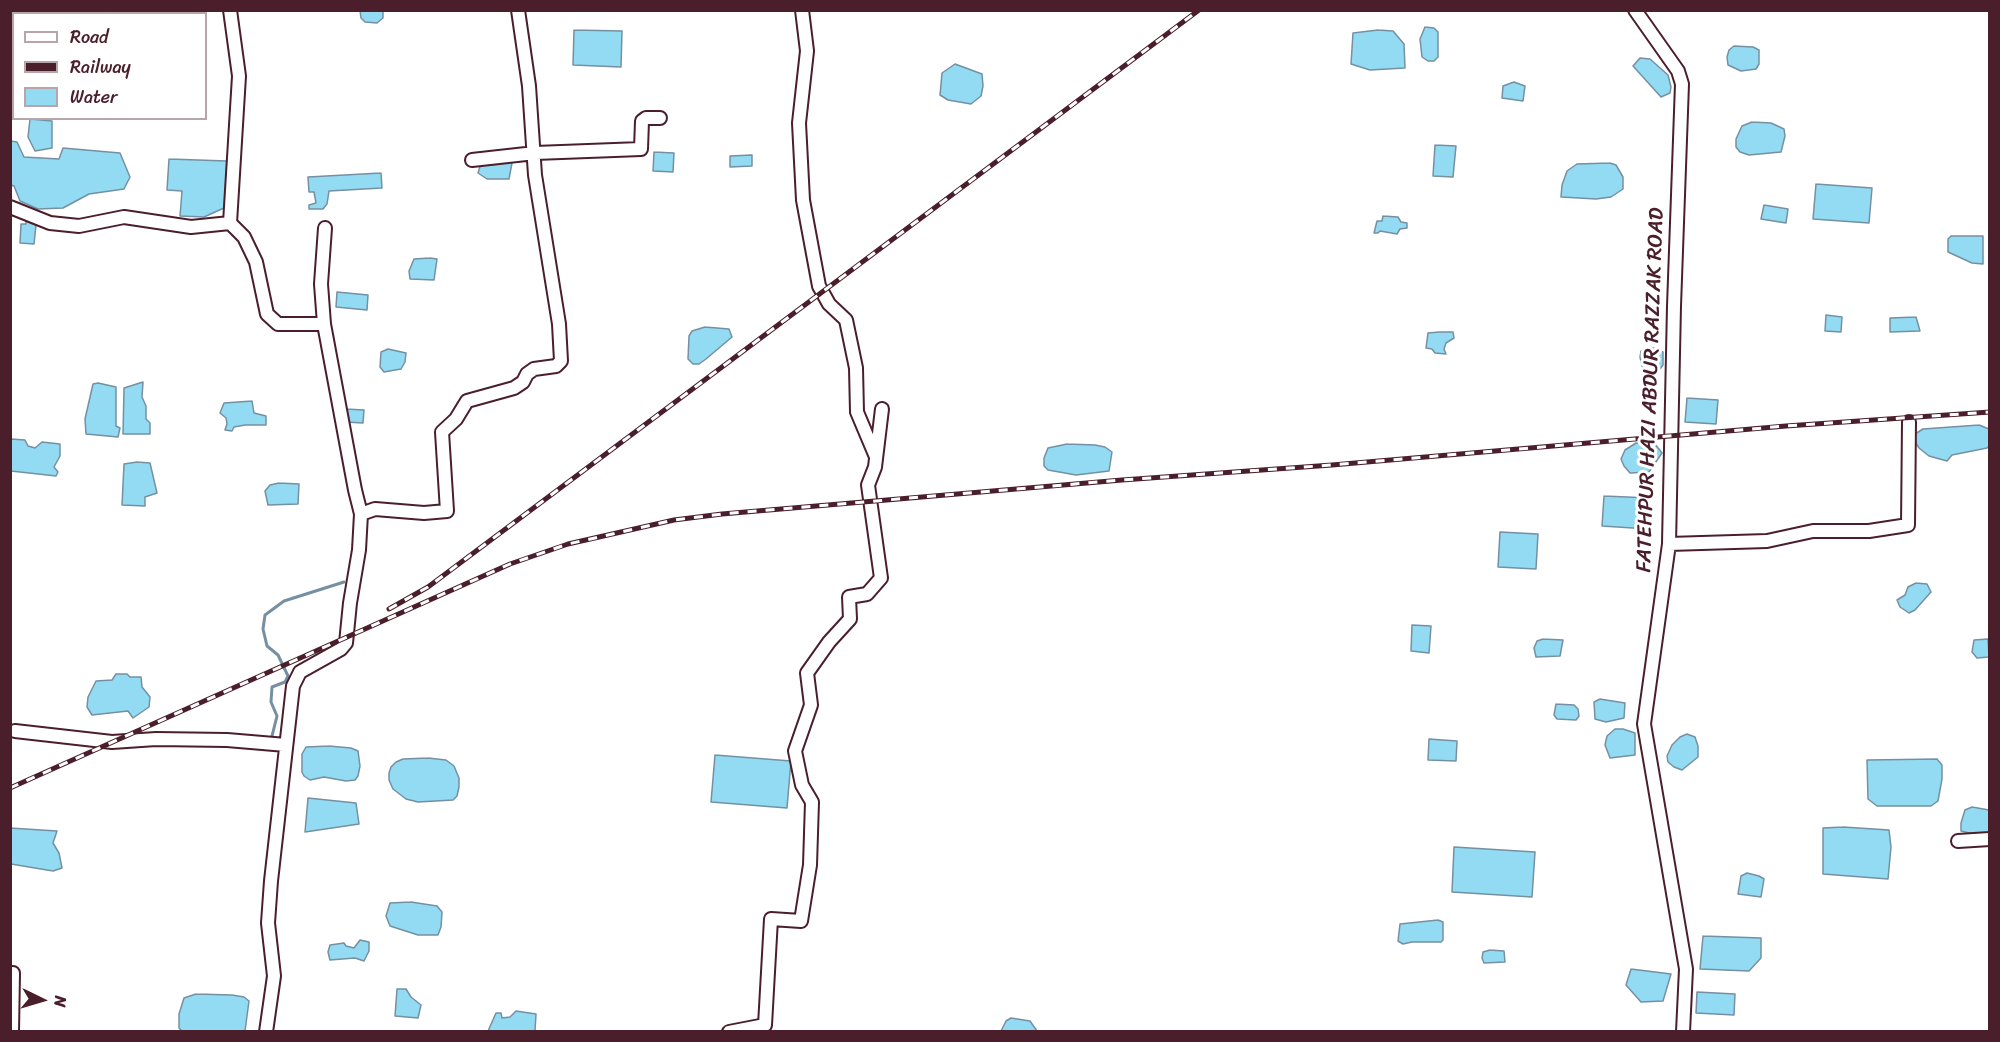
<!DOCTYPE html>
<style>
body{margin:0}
#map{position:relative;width:2000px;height:1042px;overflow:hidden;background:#fff;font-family:Sriracha,sans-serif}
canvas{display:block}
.frame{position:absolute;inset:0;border:12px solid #4a1f2b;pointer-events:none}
.legend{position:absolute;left:12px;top:12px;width:195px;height:108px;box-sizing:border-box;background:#fff;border:2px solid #b7a5aa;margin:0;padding:8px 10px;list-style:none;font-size:18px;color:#4a1f2b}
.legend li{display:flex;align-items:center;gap:12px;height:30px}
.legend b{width:30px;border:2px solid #b7a5aa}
.north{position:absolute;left:12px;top:970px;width:60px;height:60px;-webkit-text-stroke:4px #fff;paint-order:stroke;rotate:95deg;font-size:16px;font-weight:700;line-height:24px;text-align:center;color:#4a1f2b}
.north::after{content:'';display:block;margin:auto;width:21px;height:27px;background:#4a1f2b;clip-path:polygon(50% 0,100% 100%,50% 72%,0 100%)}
</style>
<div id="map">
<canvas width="2000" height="1042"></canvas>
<div class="frame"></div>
<ul class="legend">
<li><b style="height:8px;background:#fff"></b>Road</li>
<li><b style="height:8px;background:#4a1f2b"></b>Railway</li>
<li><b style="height:16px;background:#92dbf3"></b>Water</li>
</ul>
<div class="north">N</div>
</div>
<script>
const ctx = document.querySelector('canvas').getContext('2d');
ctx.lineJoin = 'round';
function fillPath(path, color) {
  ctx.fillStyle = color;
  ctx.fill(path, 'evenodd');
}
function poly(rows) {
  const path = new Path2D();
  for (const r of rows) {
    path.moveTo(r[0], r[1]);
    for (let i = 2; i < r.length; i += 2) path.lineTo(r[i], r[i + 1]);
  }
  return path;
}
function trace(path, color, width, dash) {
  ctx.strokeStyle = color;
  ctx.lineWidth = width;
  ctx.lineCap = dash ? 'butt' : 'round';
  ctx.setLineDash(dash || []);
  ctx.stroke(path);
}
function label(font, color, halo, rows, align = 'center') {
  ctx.font = font + ' Sriracha,sans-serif';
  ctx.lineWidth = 6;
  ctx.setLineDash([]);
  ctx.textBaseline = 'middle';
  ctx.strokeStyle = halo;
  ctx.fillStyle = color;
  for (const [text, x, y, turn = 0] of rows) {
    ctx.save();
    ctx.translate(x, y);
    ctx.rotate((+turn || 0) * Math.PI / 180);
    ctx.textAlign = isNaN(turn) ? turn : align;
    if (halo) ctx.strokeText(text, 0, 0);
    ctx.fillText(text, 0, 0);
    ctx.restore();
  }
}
const water = poly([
 [360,11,383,11,383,18,377,23,365,22,361,18,360,11],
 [1425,27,1434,28,1438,32,1438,57,1434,61,1428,61,1422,57,1420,39,1425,27],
 [574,30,622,31,621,67,573,65,574,30],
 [1378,30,1393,31,1404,44,1405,68,1370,70,1351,64,1353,33,1378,30],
 [1734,46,1753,47,1759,50,1759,64,1756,69,1741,71,1728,65,1727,57,1729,50,1734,46],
 [1640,58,1650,59,1668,75,1671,87,1670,93,1661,97,1633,66,1640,58],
 [955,64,982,74,983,86,981,96,971,104,948,100,940,95,942,73,955,64],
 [1514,82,1525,86,1523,101,1502,98,1503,86,1514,82],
 [30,119,52,121,52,148,35,151,28,137,30,119],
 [1752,122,1771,123,1784,129,1785,136,1781,152,1749,155,1740,152,1736,147,1736,139,1742,126,1752,122],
 [11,141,17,142,24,157,59,159,63,148,120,153,130,177,124,189,89,194,63,208,38,209,20,201,14,186,11,185,11,141],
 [1435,145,1456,146,1453,177,1433,176,1435,145],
 [654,152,674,153,673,172,653,171,654,152],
 [752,155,752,166,730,167,730,156,752,155],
 [169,159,227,161,224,208,204,217,180,216,182,191,167,190,169,159],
 [507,160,512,163,509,179,487,179,478,173,481,163,507,160],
 [1610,163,1616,165,1623,177,1623,189,1611,197,1596,199,1561,197,1562,185,1567,171,1577,164,1610,163],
 [381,173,382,188,329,191,327,204,323,209,309,209,309,205,316,203,314,192,309,192,308,177,381,173],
 [1816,184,1872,188,1869,223,1813,219,1816,184],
 [1764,205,1788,209,1786,223,1761,219,1764,205],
 [1383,216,1398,217,1401,222,1407,223,1407,228,1400,229,1397,234,1380,231,1378,233,1374,233,1377,221,1382,221,1383,216],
 [26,220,36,225,34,244,20,243,21,224,26,224,26,220],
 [1951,236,1983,236,1983,264,1972,263,1948,252,1948,239,1951,236],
 [430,258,437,259,434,280,410,279,409,271,414,259,430,258],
 [337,292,368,295,367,310,336,307,337,292],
 [1826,315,1842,317,1841,332,1825,331,1826,315],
 [1916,317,1920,331,1890,332,1890,318,1916,317],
 [705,327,729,329,732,337,706,359,699,364,693,364,688,359,689,336,692,331,705,327],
 [1439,332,1453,332,1454,338,1446,343,1444,349,1446,354,1435,353,1432,349,1426,348,1428,333,1439,332],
 [1653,348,1663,352,1663,365,1660,369,1646,370,1642,366,1640,357,1641,351,1653,348],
 [388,349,406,353,405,362,401,369,384,372,380,367,381,352,388,349],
 [143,382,142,397,146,406,146,419,150,423,150,434,123,434,124,388,143,382],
 [98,383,116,387,116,426,120,428,118,437,86,434,85,419,93,384,98,383],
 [1687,398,1718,400,1716,424,1685,422,1687,398],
 [252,401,254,413,266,416,266,425,245,425,234,427,232,431,225,430,227,424,226,418,220,413,224,403,252,401],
 [346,409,364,410,363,423,345,422,346,409],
 [1979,425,1989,429,1989,446,1987,448,1952,455,1947,461,1929,456,1919,448,1914,440,1915,434,1923,429,1979,425],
 [11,439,25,440,28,446,35,448,42,442,60,444,60,456,54,467,58,472,56,476,11,471,11,439],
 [1636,443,1655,444,1662,453,1649,472,1630,473,1624,466,1621,459,1625,450,1636,443],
 [1067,444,1095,445,1105,447,1112,452,1109,471,1076,475,1048,470,1044,466,1044,458,1048,448,1067,444],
 [137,462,150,463,157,493,145,497,145,506,122,505,124,464,137,462],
 [279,483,299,484,298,504,268,505,265,491,270,485,279,483],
 [1604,496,1650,498,1648,529,1602,526,1604,496],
 [1500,532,1538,534,1536,569,1498,567,1500,532],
 [1916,583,1927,584,1931,592,1915,610,1909,613,1900,607,1897,600,1905,595,1908,587,1916,583],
 [1412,625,1431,626,1429,653,1411,651,1412,625],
 [1543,639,1563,640,1560,656,1536,657,1534,648,1537,641,1543,639],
 [1988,639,1989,657,1977,658,1972,652,1974,640,1988,639],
 [116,674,127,674,130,677,141,677,142,687,150,697,149,707,133,718,128,711,92,715,87,707,88,697,96,681,112,680,116,674],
 [1600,699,1625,703,1624,718,1606,722,1595,719,1594,702,1600,699],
 [1556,704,1574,705,1578,709,1579,716,1576,720,1557,719,1554,715,1556,704],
 [1615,729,1623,729,1635,733,1635,755,1610,758,1605,745,1607,736,1615,729],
 [1687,734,1695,737,1698,746,1698,757,1682,770,1674,767,1668,762,1667,756,1672,745,1680,737,1687,734],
 [1429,739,1457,741,1456,761,1428,760,1429,739],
 [329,746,351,748,358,751,360,766,358,776,355,780,346,781,324,777,310,780,304,776,302,772,302,754,306,747,329,746],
 [715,755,791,761,787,808,711,802,715,755],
 [428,758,446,760,454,766,459,778,459,787,457,796,453,800,418,802,406,799,393,789,389,780,389,773,391,767,396,762,403,759,428,758],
 [1937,759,1942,765,1942,779,1938,801,1931,806,1877,806,1868,799,1867,760,1937,759],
 [308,798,356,803,359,824,305,832,308,798],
 [1972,807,1989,810,1990,834,1982,836,1961,831,1961,823,1965,810,1972,807],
 [1843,827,1889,830,1891,847,1888,879,1823,874,1823,828,1843,827],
 [10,828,57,831,53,843,59,853,62,868,53,871,11,864,10,828],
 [1454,847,1535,852,1532,897,1452,892,1454,847],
 [1747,873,1759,876,1764,879,1761,897,1738,894,1741,876,1747,873],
 [411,902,437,906,442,912,441,927,438,935,418,935,390,926,386,916,390,903,411,902],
 [1438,920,1443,922,1443,940,1441,942,1412,942,1403,944,1398,941,1400,924,1438,920],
 [1703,936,1761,938,1761,958,1749,971,1700,969,1703,936],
 [360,940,369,942,369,951,364,961,355,958,330,960,328,952,330,945,344,943,346,946,354,948,360,940],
 [1490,950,1504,951,1505,962,1484,963,1482,958,1483,952,1490,950],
 [1631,969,1671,974,1663,1001,1641,1002,1626,985,1631,969],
 [397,989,406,989,411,997,421,1005,418,1018,395,1016,397,989],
 [1697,992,1735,994,1734,1015,1696,1013,1697,992],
 [196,994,232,995,244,997,249,1001,245,1031,182,1031,179,1028,179,1014,184,998,196,994],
 [516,1011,536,1014,535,1031,488,1031,496,1013,501,1013,502,1018,510,1017,516,1011],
 [1011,1018,1030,1021,1037,1031,1001,1031,1006,1021,1011,1018]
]);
const stream = poly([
 [271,740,277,716,271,702,272,687,285,682,288,676,278,655,267,646,263,629,265,615,284,601,344,582]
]);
const minor = poly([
 [230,10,239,76,230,223,244,237,256,262,267,314,278,324,324,324,355,490,361,514,359,550,350,603,346,643,341,649,300,672,293,686,271,881,268,923,274,976,266,1032],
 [802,10,807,51,799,123,803,200,819,286,829,304,846,320,856,368,857,412,876,457],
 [1635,10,1678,71,1682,84,1674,306,1669,544,1644,724,1686,969,1683,1032],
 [472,160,535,153,641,149,642,121,646,118,660,118],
 [10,207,50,223,79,226,124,217,191,227,230,223],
 [324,324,321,284,325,228],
 [361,514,375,509,424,513,447,511,442,432,456,419,467,401,514,388,523,382,527,374,534,369,556,366,561,361,559,324,535,175,529,86,518,10],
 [1669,544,1767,541,1813,531,1869,531,1908,525,1909,422],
 [15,731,112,742,156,739,227,740,286,745],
 [1958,841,1990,839],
 [10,973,13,973,12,1032],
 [729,1032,765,1025,771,919,801,921,810,865,812,802,802,785,795,751,811,705,807,673,829,642,850,619,849,597,867,594,881,578,868,485,875,467,882,409]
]);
const rail = poly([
 [389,609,428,587,1199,10],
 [10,788,510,564,568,544,674,520,722,514,1122,480,1332,465,1786,426,1990,412]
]);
const streetNames = [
 ["FATEHPUR HAZI ABDUR RAZZAK ROAD",1651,390,-88]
];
fillPath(water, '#92dbf3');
trace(water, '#7590a3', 1.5);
trace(stream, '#7590a3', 3);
trace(minor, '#4a1f2b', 16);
trace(minor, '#fff', 12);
trace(rail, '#4a1f2b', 5);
trace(rail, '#fff', 3, [9]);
label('21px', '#4a1f2b', '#fff', streetNames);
</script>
